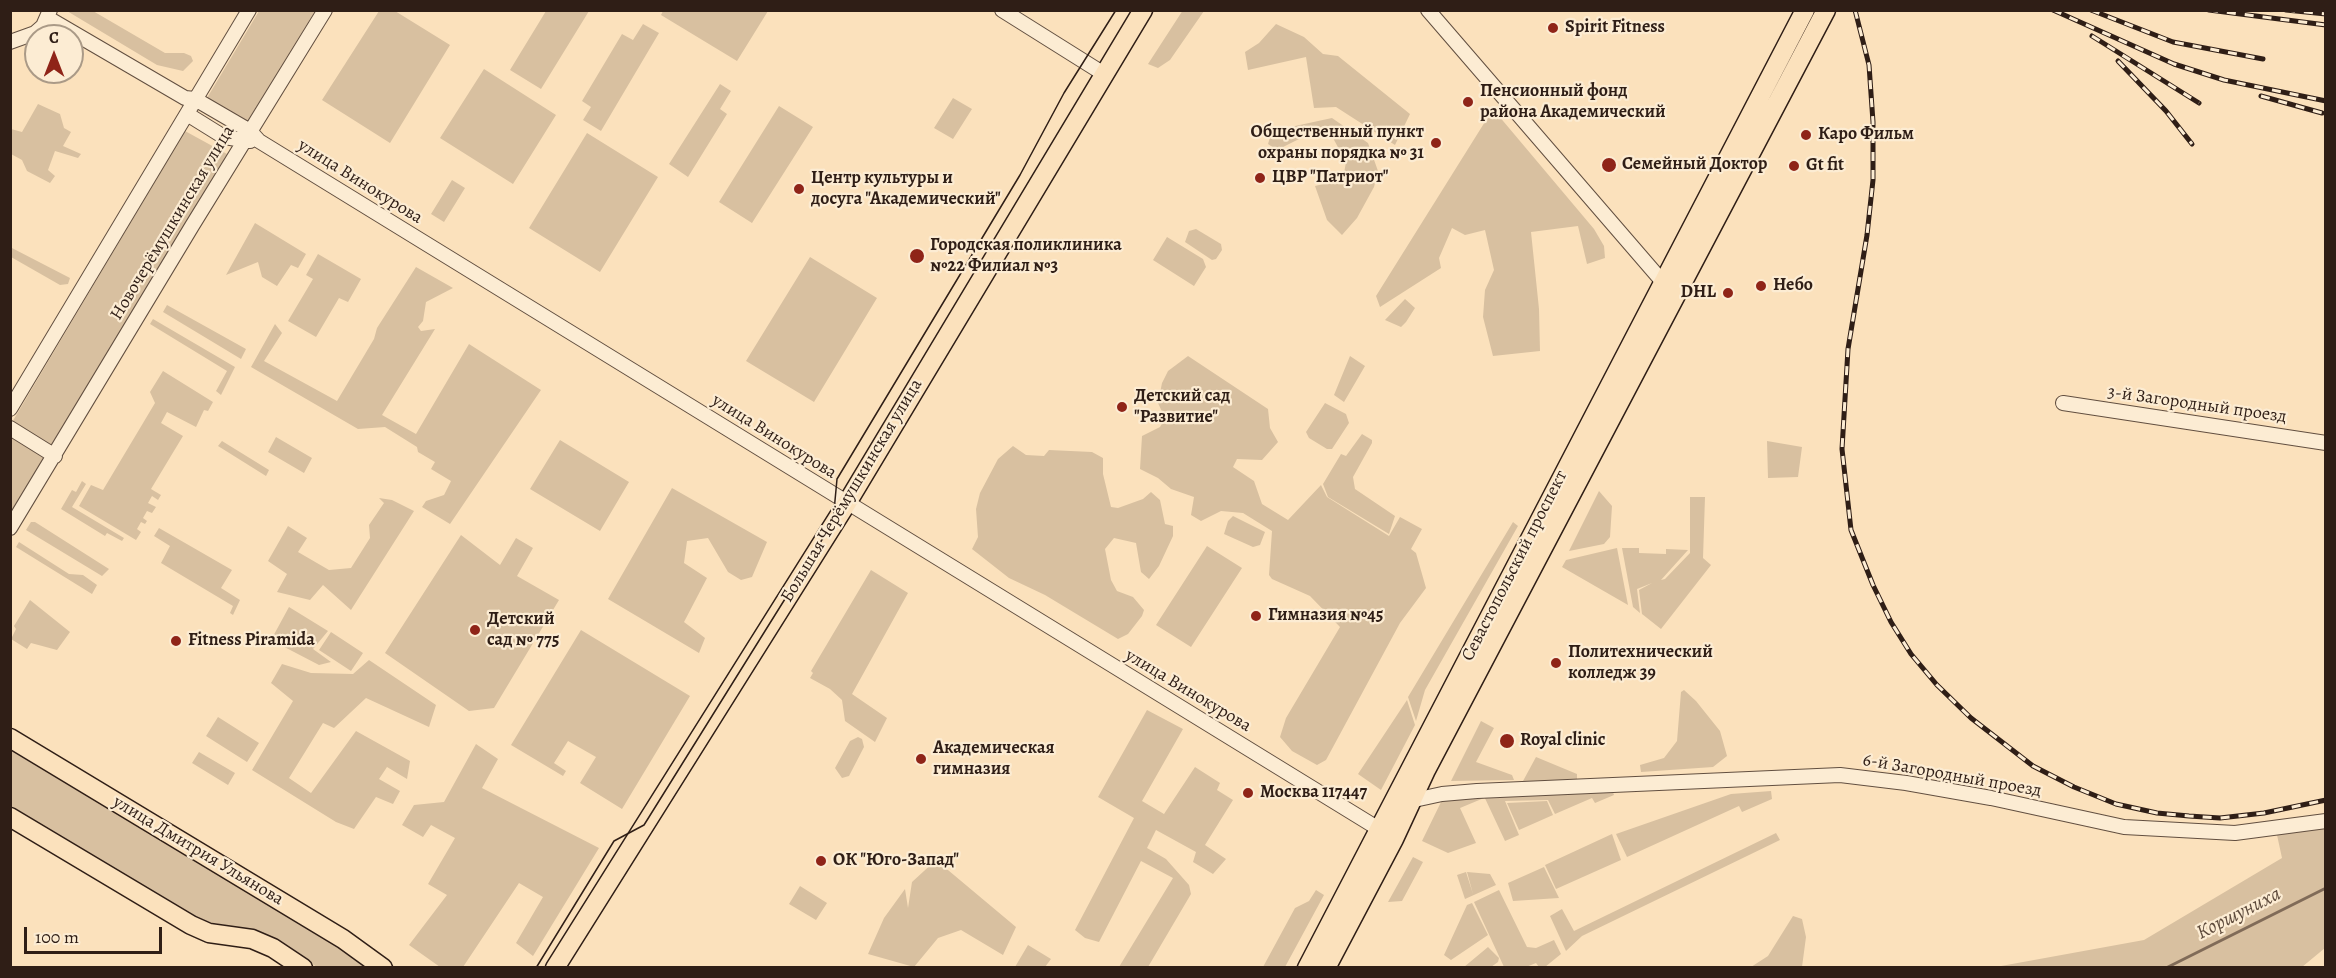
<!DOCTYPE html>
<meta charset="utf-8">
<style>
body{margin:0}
#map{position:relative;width:2336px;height:978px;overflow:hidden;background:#fbe1bc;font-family:Alegreya,serif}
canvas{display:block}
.frame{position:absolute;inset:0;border:12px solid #2f1e16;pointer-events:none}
.north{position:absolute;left:24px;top:24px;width:60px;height:60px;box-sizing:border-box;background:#fcecd3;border:2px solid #aa9a87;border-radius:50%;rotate:0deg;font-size:16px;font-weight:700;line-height:24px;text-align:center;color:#2f1e16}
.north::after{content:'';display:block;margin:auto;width:21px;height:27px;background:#8f2418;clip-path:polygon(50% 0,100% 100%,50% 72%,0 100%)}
.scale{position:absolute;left:24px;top:927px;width:138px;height:27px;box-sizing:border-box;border:3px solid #2f1e16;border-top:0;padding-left:8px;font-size:18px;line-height:21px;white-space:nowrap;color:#2f1e16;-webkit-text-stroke:4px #fcecd3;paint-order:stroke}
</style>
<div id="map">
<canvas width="2336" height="978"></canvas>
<div class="frame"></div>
<div class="north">С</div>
<div class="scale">100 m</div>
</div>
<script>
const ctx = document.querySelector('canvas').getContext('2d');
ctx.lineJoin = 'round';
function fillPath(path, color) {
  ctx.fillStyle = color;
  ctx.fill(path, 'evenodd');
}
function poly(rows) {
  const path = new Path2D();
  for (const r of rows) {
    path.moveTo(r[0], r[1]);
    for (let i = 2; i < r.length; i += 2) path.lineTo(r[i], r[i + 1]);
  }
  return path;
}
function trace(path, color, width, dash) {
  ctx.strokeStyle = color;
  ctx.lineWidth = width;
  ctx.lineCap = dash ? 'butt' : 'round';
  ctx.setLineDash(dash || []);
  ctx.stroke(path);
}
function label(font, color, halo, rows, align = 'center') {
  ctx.font = font + ' Alegreya,serif';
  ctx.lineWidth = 4.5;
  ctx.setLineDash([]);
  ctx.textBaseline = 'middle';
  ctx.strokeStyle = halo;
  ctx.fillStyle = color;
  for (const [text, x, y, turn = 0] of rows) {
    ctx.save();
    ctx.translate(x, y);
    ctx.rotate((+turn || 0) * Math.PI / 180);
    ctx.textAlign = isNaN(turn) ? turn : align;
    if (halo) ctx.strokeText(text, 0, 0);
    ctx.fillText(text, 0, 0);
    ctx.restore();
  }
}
const green = poly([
 [1183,10,1204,11,1170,60,1158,68,1148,64],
 [67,11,93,11,165,53,184,53,191,56,193,61,183,71,157,65],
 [259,11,315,11,247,122,207,98],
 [379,11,395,11,450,45,390,143,322,100],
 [546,11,589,11,541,89,510,70],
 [663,11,663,10,768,11,737,61,661,15],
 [643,24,659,33,601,131,583,120,591,107,582,101,622,34,633,40],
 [1276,24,1304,37,1323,54,1338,56,1410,114,1395,145,1336,107,1314,108,1306,57,1248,70,1245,52,1259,43],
 [484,69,556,115,513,184,440,138],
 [720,84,731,91,720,109,727,114,688,177,669,164],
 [953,98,972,109,953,139,934,128],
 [38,104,60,114,64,128,71,132,63,146,81,154,78,158,55,151,48,170,55,176,50,183,27,171,22,160,11,154,11,129,22,132],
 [779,106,813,127,752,223,719,202],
 [1493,109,1594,229,1604,246,1605,258,1587,264,1578,226,1531,232,1539,309,1540,351,1493,356,1483,317,1485,290,1494,270,1485,230,1465,235,1452,228,1439,258,1441,268,1380,307,1376,296],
 [1332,118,1368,143,1378,171,1374,187,1357,218,1342,235,1327,220,1315,186,1343,179,1346,162,1333,138,1305,136,1277,150,1268,144,1272,131],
 [185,131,227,154,11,513,11,424],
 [587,133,658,177,600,272,529,228],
 [452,180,465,188,444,222,431,214],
 [255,223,306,254,298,268,291,265,277,286,262,277,258,262,226,275],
 [1196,229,1221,244,1222,250,1216,259,1212,260,1185,242,1189,231],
 [1167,237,1203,259,1206,267,1194,286,1153,260],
 [10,247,70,278,68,284,60,285,11,257],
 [318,254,361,279,348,302,339,298,316,337,288,321,313,279,306,275],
 [810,257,877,298,814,402,746,361],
 [416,267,453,288,426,302,423,321,418,327,421,331,435,329,382,415,416,434,469,344,541,390,450,524,422,507,426,501,444,495,451,481,431,469,435,462,418,452,417,447,385,427,358,429,251,367,275,324,282,333,264,361,337,401,374,339,377,328],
 [1405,299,1415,308,1406,322,1401,327,1385,320],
 [167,305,246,349,241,359,163,312],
 [153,319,235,367,221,395,216,391,227,371,150,324],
 [1188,356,1268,409,1270,428,1278,442,1262,460,1237,459,1233,467,1254,481,1262,504,1288,520,1321,485,1327,497,1389,536,1400,517,1422,529,1411,549,1416,553,1426,588,1400,623,1326,760,1317,765,1292,751,1280,737,1286,718,1340,627,1310,596,1272,579,1269,575,1272,531,1243,513,1221,511,1201,521,1191,515,1194,497,1171,489,1158,478,1140,469,1142,436,1160,427,1165,418,1158,403,1162,383,1168,371],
 [1350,356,1365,366,1344,402,1334,395],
 [163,371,213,402,208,411,204,410,196,427,167,412,161,423,183,436,151,489,161,495,158,500,152,496,148,503,156,507,152,513,147,511,143,518,147,521,145,524,141,522,137,529,141,532,136,540,79,506,91,485,103,490,155,403,150,392],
 [1325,403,1346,414,1349,423,1332,449,1327,449,1309,438,1306,432],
 [1362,434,1372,440,1372,443,1353,477,1355,489,1395,516,1389,534,1328,497,1323,484,1341,454,1346,456],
 [276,437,312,458,304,473,268,452],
 [560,440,629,482,600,531,530,489],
 [222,441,269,470,266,476,218,446],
 [1767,441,1802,447,1798,477,1768,478],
 [1013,446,1026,455,1044,456,1049,450,1092,452,1103,458,1103,474,1111,507,1118,508,1143,499,1151,492,1160,500,1165,524,1173,526,1173,536,1159,566,1149,579,1141,572,1136,543,1114,538,1105,549,1111,580,1117,591,1133,597,1144,610,1142,616,1128,634,1118,639,1045,595,1009,578,972,549,978,537,976,509,980,493,998,459],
 [82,481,86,484,72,507,124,538,122,541,107,533,105,536,61,509,72,490,76,492],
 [672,488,767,542,752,577,741,580,728,572,708,538,687,541,684,563,707,578,684,622,705,638,699,653,608,599],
 [1599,491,1612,506,1610,537,1604,544,1569,551],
 [1690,497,1705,497,1703,558,1711,565,1661,629,1642,614,1639,590,1652,583,1637,589,1640,613,1633,607,1622,548,1639,548,1639,553,1666,554,1666,549,1688,550,1661,580,1665,579,1690,553],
 [379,498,392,500,414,511,351,610,323,585,310,600,277,592,287,574,268,561,288,526,307,538,298,552,329,570,351,568,370,538,369,525,384,503],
 [1233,516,1265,532,1260,545,1253,547,1224,534,1228,521],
 [31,522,35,522,109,569,102,576,26,530],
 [1513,522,1518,526,1425,690,1416,721,1408,697],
 [159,528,232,570,221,588,240,600,233,615,230,613,233,606,161,563,170,546,154,536],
 [461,535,500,565,516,538,533,548,517,576,559,600,494,708,469,711,385,653],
 [19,542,69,574,83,575,97,585,92,594,16,547],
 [1207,546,1242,568,1191,647,1156,625],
 [1617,548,1628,605,1562,567,1566,560],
 [871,570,908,593,852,694,887,718,875,742,845,721,842,700,830,689,810,678,813,673,811,671],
 [30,600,70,632,57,650,31,643,27,649,11,639,16,629,14,626],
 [289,607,328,631,313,649,331,662,319,665,271,640],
 [581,630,690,696,622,809,580,783,596,757,568,741,554,763,566,771,563,776,511,745],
 [331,632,363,653,351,671,319,650],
 [369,660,436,705,429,727,366,698,334,728,323,723,289,778,311,793,356,731,410,761,407,779,387,767,379,779,400,791,393,804,376,797,354,829,336,822,252,770,293,701,271,683,282,664,311,673,353,674],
 [1684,690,1696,701,1720,731,1727,756,1713,767,1641,772,1640,765,1664,758,1677,741,1681,692],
 [1407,700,1415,725,1381,790,1358,774],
 [1147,710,1183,729,1142,801,1164,814,1195,767,1220,783,1217,790,1233,800,1205,845,1226,859,1213,874,1193,862,1196,852,1156,830,1147,848,1166,859,1189,885,1191,894,1148,967,1119,967,1173,878,1141,861,1099,942,1085,938,1075,930,1134,818,1098,797],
 [218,717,259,743,247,762,206,736],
 [1481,721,1494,728,1476,762,1512,775,1514,780,1451,781],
 [858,737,862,739,864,747,849,776,842,778,835,768,850,741],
 [476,744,498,759,482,788,599,848,533,956,516,943,543,897,519,883,463,967,440,967,409,945,447,895,428,884,455,838,431,825,423,837,402,825,414,805,444,802],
 [10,746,340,946,369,967,317,967,274,939,246,929,198,920,11,807],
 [199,752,235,773,228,785,192,763],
 [1536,757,1577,774,1577,781,1523,781],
 [1612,789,1614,795,1595,803,1592,798,1555,814,1548,800,1505,801,1519,835,1505,841,1483,794,1484,798,1460,808,1476,843,1448,853,1422,841,1442,800,1482,793],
 [1771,791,1772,799,1742,812,1739,806,1627,857,1616,834,1731,794],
 [1547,801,1553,815,1519,830,1507,803],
 [2325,819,2325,948,2302,967,1990,968,2144,940,2282,858,2277,835],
 [1776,833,1780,840,1582,936,1566,951,1550,916,1562,909,1574,931],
 [1612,834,1621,860,1556,889,1545,865],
 [1413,857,1423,862,1402,901,1388,902],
 [936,860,1016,927,1003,955,961,930,938,938,914,967,868,954,884,918,905,889,908,908,912,882],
 [1544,867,1559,898,1513,901,1508,883],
 [1466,872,1473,894,1467,872,1490,874,1496,885,1465,899,1457,875],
 [800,886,827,903,816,920,789,904],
 [1316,890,1324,895,1285,967,1263,967,1295,908,1309,901],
 [1499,890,1527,947,1536,948,1554,940,1561,954,1545,967,1539,967,1536,963,1526,967,1504,967,1474,902],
 [1472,903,1488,935,1451,960,1444,955,1467,905],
 [1793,916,1802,919,1806,937,1802,967,1751,967,1768,956],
 [1028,945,1051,959,1045,967,1015,967],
 [1488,947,1499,958,1498,962,1491,967,1464,967]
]);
const stream = poly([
 [2166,968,2326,888]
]);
const minor = poly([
 [1002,10,1104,74],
 [1428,10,1668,288],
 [48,18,185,98,195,99,250,131,259,141,1387,834],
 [10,42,35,33,43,26,50,10],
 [187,114,224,137,250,141],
 [2063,403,2326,443],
 [10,409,249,10],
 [10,428,55,456],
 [10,528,192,226,325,10],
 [1405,802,1442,794,1477,791,1840,775,1906,783,1991,798,2124,827,2235,833,2326,821]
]);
const major = poly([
 [10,738,343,939,383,968],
 [10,817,191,925,209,933,252,939,273,948,303,968],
 [555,968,847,503,1143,10],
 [1307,968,1805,10],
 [1326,968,1394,839,1426,770,1826,10]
]);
const tram = poly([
 [536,968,614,841,644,825,833,522,837,479,1020,175,1064,93,1116,10]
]);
const rail = poly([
 [1855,10,1869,65,1873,122,1873,180,1867,235,1848,349,1842,449,1851,530,1873,585,1891,622,1911,654,1937,685,1971,718,2033,766,2074,787,2116,804,2157,813,2189,816,2220,818,2264,813,2326,800],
 [2053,10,2174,64,2224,80,2326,101],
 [2091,10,2173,42,2263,59],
 [2209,10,2326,25],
 [2286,10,2326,14],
 [2092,36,2199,103],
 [2118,61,2166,111,2192,144],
 [2261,96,2322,113]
]);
const markers = [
 [1553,28,6,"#8f2418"],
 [1468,102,6,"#8f2418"],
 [1806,135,6,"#8f2418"],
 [1436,143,6,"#8f2418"],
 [1609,165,8,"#8f2418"],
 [1794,166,6,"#8f2418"],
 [1260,178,6,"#8f2418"],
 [799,189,6,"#8f2418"],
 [917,256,8,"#8f2418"],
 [1761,286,6,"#8f2418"],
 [1728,293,6,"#8f2418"],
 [1122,407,6,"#8f2418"],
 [1256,616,6,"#8f2418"],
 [475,630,6,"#8f2418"],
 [176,641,6,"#8f2418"],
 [1556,663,6,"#8f2418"],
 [1507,741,8,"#8f2418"],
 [921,759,6,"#8f2418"],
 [1248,793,6,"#8f2418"],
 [821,861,6,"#8f2418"]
];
const poiNames = [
 ["Spirit Fitness",1565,28],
 ["Пенсионный фонд",1480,92],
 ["района Академический",1480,113],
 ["Общественный пункт",1424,133,"right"],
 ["охраны порядка № 31",1424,154,"right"],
 ["Каро Фильм",1818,135],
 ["Семейный Доктор",1622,165],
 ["Gt fit",1806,166],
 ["ЦВР \"Патриот\"",1272,178],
 ["Центр культуры и",811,179],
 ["досуга \"Академический\"",811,200],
 ["Городская поликлиника",930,246],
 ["№22 Филиал №3",930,267],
 ["Небо",1773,286],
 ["DHL",1716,293,"right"],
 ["Детский сад",1134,397],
 ["\"Развитие\"",1134,418],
 ["Гимназия №45",1268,616],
 ["Детский",487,620],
 ["сад № 775",487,641],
 ["Fitness Piramida",188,641],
 ["Политехнический",1568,653],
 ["колледж 39",1568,674],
 ["Royal clinic",1520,741],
 ["Академическая",933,749],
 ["гимназия",933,770],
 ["Москва 117447",1260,793],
 ["ОК \"Юго-Запад\"",833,861]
];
const streetNames = [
 ["улица Винокурова",360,182,32],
 ["Новочерёмушкинская улица",173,223,-59],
 ["3-й Загородный проезд",2197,405,8],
 ["улица Винокурова",774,437,32],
 ["Большая Черёмушкинская улица",852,491,-59],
 ["Севастопольский проспект",1515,566,-63],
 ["улица Винокурова",1188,691,31],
 ["6-й Загородный проезд",1952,776,10],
 ["улица Дмитрия Ульянова",198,851,31]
];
const waterNames = [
 ["Коршуниха",2239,914,-27]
];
fillPath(green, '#d8c0a0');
trace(stream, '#806b58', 3);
trace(minor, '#624f40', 16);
trace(major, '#2f1e16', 21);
trace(minor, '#fcecd3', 14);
trace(major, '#fbe1bc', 18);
trace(tram, '#2f1e16', 1.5);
trace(rail, '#2f1e16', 5);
trace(rail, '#fcecd3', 3, [9]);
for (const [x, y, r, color] of markers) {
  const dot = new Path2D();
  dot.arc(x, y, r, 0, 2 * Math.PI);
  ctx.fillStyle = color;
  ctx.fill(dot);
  trace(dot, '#fcecd3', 2);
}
label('bold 18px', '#2f1e16', '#fcecd3', poiNames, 'left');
label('18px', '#2f1e16', '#fcecd3', streetNames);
label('italic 20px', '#5e4b3c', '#fcecd3', waterNames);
</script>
